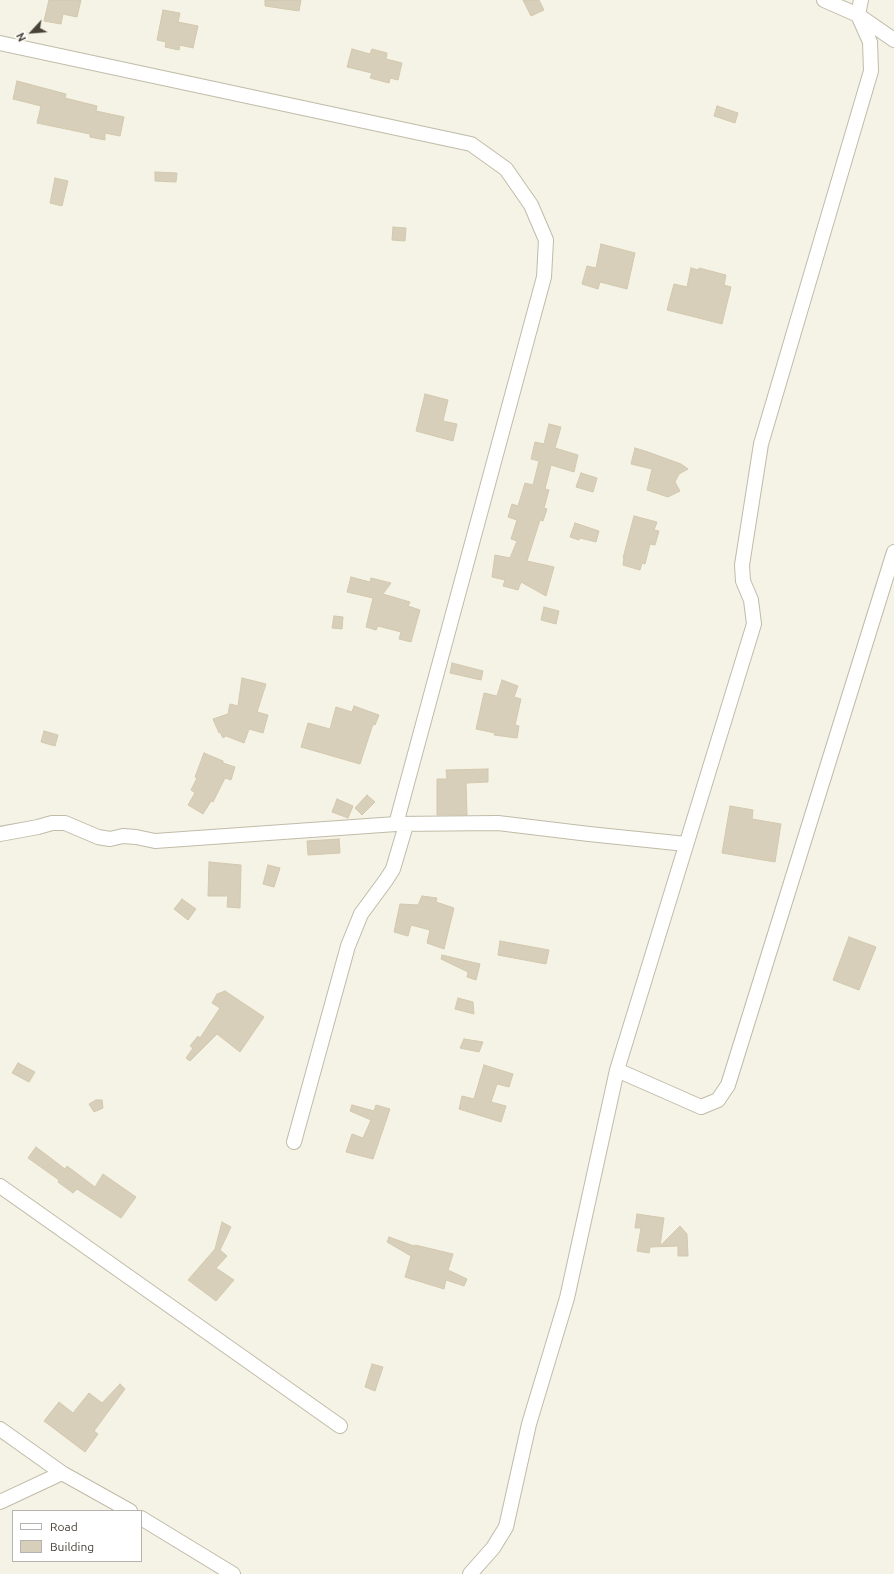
<!DOCTYPE html>
<style>
body{margin:0}
#map{position:relative;width:894px;height:1574px;overflow:hidden;background:#f5f2e6;font-family:Ubuntu,sans-serif}
canvas{display:block}
.legend{position:absolute;left:12px;top:1510px;width:130px;height:52px;box-sizing:border-box;background:#fff;border:1px solid #b6b3ae;margin:0;padding:5px 7px;list-style:none;font-size:12px;color:#484235}
.legend li{display:flex;align-items:center;gap:8px;height:20px}
.legend b{width:20px;border:1px solid #b6b3ae}
.north{position:absolute;left:12px;top:12px;width:40px;height:40px;-webkit-text-stroke:3px #fff;paint-order:stroke;rotate:244deg;font-size:11px;font-weight:700;line-height:16px;text-align:center;color:#484235}
.north::after{content:'';display:block;margin:auto;width:14px;height:18px;background:#484235;clip-path:polygon(50% 0,100% 100%,50% 72%,0 100%)}
</style>
<div id="map">
<canvas width="894" height="1574"></canvas>
<ul class="legend">
<li><b style="height:5px;background:#fff"></b>Road</li>
<li><b style="height:11px;background:#d7cfba"></b>Building</li>
</ul>
<div class="north">N</div>
</div>
<script>
const ctx = document.querySelector('canvas').getContext('2d');
ctx.lineJoin = 'round';
function fillPath(path, color) {
  ctx.fillStyle = color;
  ctx.fill(path, 'evenodd');
}
function poly(rows) {
  const path = new Path2D();
  for (const r of rows) {
    path.moveTo(r[0], r[1]);
    for (let i = 2; i < r.length; i += 2) path.lineTo(r[i], r[i + 1]);
  }
  return path;
}
function trace(path, color, width, dash) {
  ctx.strokeStyle = color;
  ctx.lineWidth = width;
  ctx.lineCap = dash ? 'butt' : 'round';
  ctx.setLineDash(dash || []);
  ctx.stroke(path);
}
const building = poly([
 [49,0,81,0,77,17,63,14,61,24,44,21,49,0],
 [265,0,301,0,299,11,265,6,265,0],
 [523,0,539,0,544,10,531,16,523,0],
 [163,10,180,13,178,22,198,26,193,48,180,45,179,50,165,47,166,42,157,40,163,10],
 [352,49,370,54,372,49,387,53,386,59,402,63,398,80,390,78,389,83,370,78,372,73,347,67,352,49],
 [17,81,66,94,65,98,97,106,96,111,124,117,120,136,105,133,105,140,90,137,90,134,37,123,41,106,13,99,17,81],
 [717,106,738,113,735,123,714,116,717,106],
 [155,172,177,173,176,182,155,181,155,172],
 [55,178,68,181,62,206,50,203,55,178],
 [393,227,406,228,405,241,392,240,393,227],
 [601,244,635,253,627,289,600,282,598,289,582,284,587,266,596,268,601,244],
 [691,268,699,270,699,268,726,275,724,285,731,287,722,324,667,310,674,284,687,287,691,268],
 [425,394,448,400,443,421,457,424,453,441,416,431,425,394],
 [549,424,561,427,555,448,578,455,574,472,551,465,545,489,549,490,544,508,547,509,543,521,540,520,527,561,554,567,546,596,521,582,518,590,503,586,505,580,492,577,495,555,510,558,517,541,511,539,517,520,508,517,512,504,518,506,525,483,533,485,539,461,531,459,535,442,544,444,549,424],
 [635,448,648,452,681,464,688,469,679,474,675,482,680,491,668,497,647,490,652,469,631,464,635,448],
 [581,473,597,478,593,492,576,487,581,473],
 [634,516,657,522,654,530,659,531,655,545,650,544,645,564,642,563,640,570,623,565,624,558,623,558,634,516],
 [575,523,599,531,596,542,580,538,579,540,570,537,575,523],
 [351,577,370,582,371,578,391,583,383,594,410,602,408,606,420,610,411,642,399,639,401,632,378,626,376,630,366,627,373,598,347,592,351,577],
 [544,607,559,611,556,624,541,620,544,607],
 [334,616,343,617,342,629,332,628,334,616],
 [452,663,483,671,481,680,450,673,452,663],
 [242,678,266,684,257,712,268,715,263,733,249,729,244,743,226,736,223,738,220,732,219,733,213,719,228,714,230,704,238,706,242,678],
 [502,680,518,686,514,697,521,699,515,725,519,726,517,738,494,735,495,733,476,729,484,693,497,696,502,680],
 [354,706,379,715,375,725,373,724,360,764,301,747,308,723,330,729,336,707,352,712,354,706],
 [44,731,58,735,55,746,41,742,44,731],
 [204,753,223,761,223,763,235,767,231,780,225,778,213,802,211,801,203,814,188,805,195,793,191,790,197,778,195,777,204,753],
 [488,769,488,782,466,783,467,815,437,815,437,779,447,779,446,770,488,769],
 [367,795,375,802,362,815,355,808,367,795],
 [337,799,353,806,348,818,332,812,337,799],
 [730,806,753,810,752,819,781,824,775,862,722,853,730,806],
 [339,839,340,853,308,855,307,841,339,839],
 [209,862,241,865,240,908,227,907,228,896,208,896,209,862],
 [268,865,280,868,274,887,263,884,268,865],
 [422,896,437,898,436,902,454,908,444,949,427,943,430,930,411,925,408,936,394,932,400,904,418,905,422,896],
 [182,899,196,909,188,920,174,909,182,899],
 [849,937,876,947,859,990,833,980,849,937],
 [500,941,549,950,546,964,498,955,500,941],
 [442,955,480,964,476,980,467,977,468,972,441,959,442,955],
 [225,991,264,1017,240,1052,217,1034,190,1061,186,1058,193,1048,190,1046,198,1036,200,1038,220,1008,212,1003,217,994,225,991],
 [458,998,473,1002,474,1014,455,1009,458,998],
 [464,1039,483,1042,479,1052,460,1048,464,1039],
 [18,1063,35,1072,29,1082,12,1073,18,1063],
 [484,1065,513,1074,509,1087,497,1084,491,1102,506,1106,501,1122,459,1109,462,1096,474,1099,484,1065],
 [96,1100,102,1100,103,1108,94,1112,89,1104,96,1100],
 [352,1105,374,1111,376,1105,390,1109,373,1159,346,1152,352,1134,363,1138,371,1120,350,1111,352,1105],
 [36,1147,65,1169,67,1166,95,1187,103,1174,136,1197,121,1218,77,1189,73,1193,58,1182,59,1180,28,1158,36,1147],
 [637,1214,664,1218,660,1246,680,1226,687,1234,688,1256,678,1256,678,1246,650,1247,649,1253,637,1251,641,1228,635,1228,637,1214],
 [222,1222,231,1227,220,1250,227,1256,216,1268,234,1280,216,1301,188,1280,215,1249,222,1222],
 [389,1237,414,1246,415,1245,453,1254,448,1270,467,1279,464,1286,446,1280,444,1289,405,1277,411,1256,387,1242,389,1237],
 [372,1364,383,1367,375,1391,365,1387,372,1364],
 [120,1384,125,1389,94,1431,98,1434,85,1452,44,1421,59,1402,73,1413,89,1393,102,1403,120,1384]
]);
const minor = poly([
 [824,0,858,15,894,40],
 [0,43,471,144,506,169,531,205,546,240,544,277,396,824],
 [0,834,38,827,52,823,65,823,98,837,110,839,123,836,136,837,155,841,396,824,498,823,589,834,686,844],
 [617,1070,701,1107,718,1100,728,1085,894,552],
 [294,1142,348,946,361,914,386,880,393,869,406,825],
 [0,1186,340,1426],
 [0,1429,62,1473,130,1511],
 [0,1502,62,1473],
 [141,1518,233,1574],
 [470,1574,493,1548,506,1527,529,1424,567,1298,617,1070,754,624,751,600,743,581,742,565,761,444,871,71,870,42,858,15,861,0]
]);
fillPath(building, '#d7cfba');
trace(building, '#d3c8ad', 1);
trace(minor, '#c1bba8', 16);
trace(minor, '#fff', 14);
</script>
